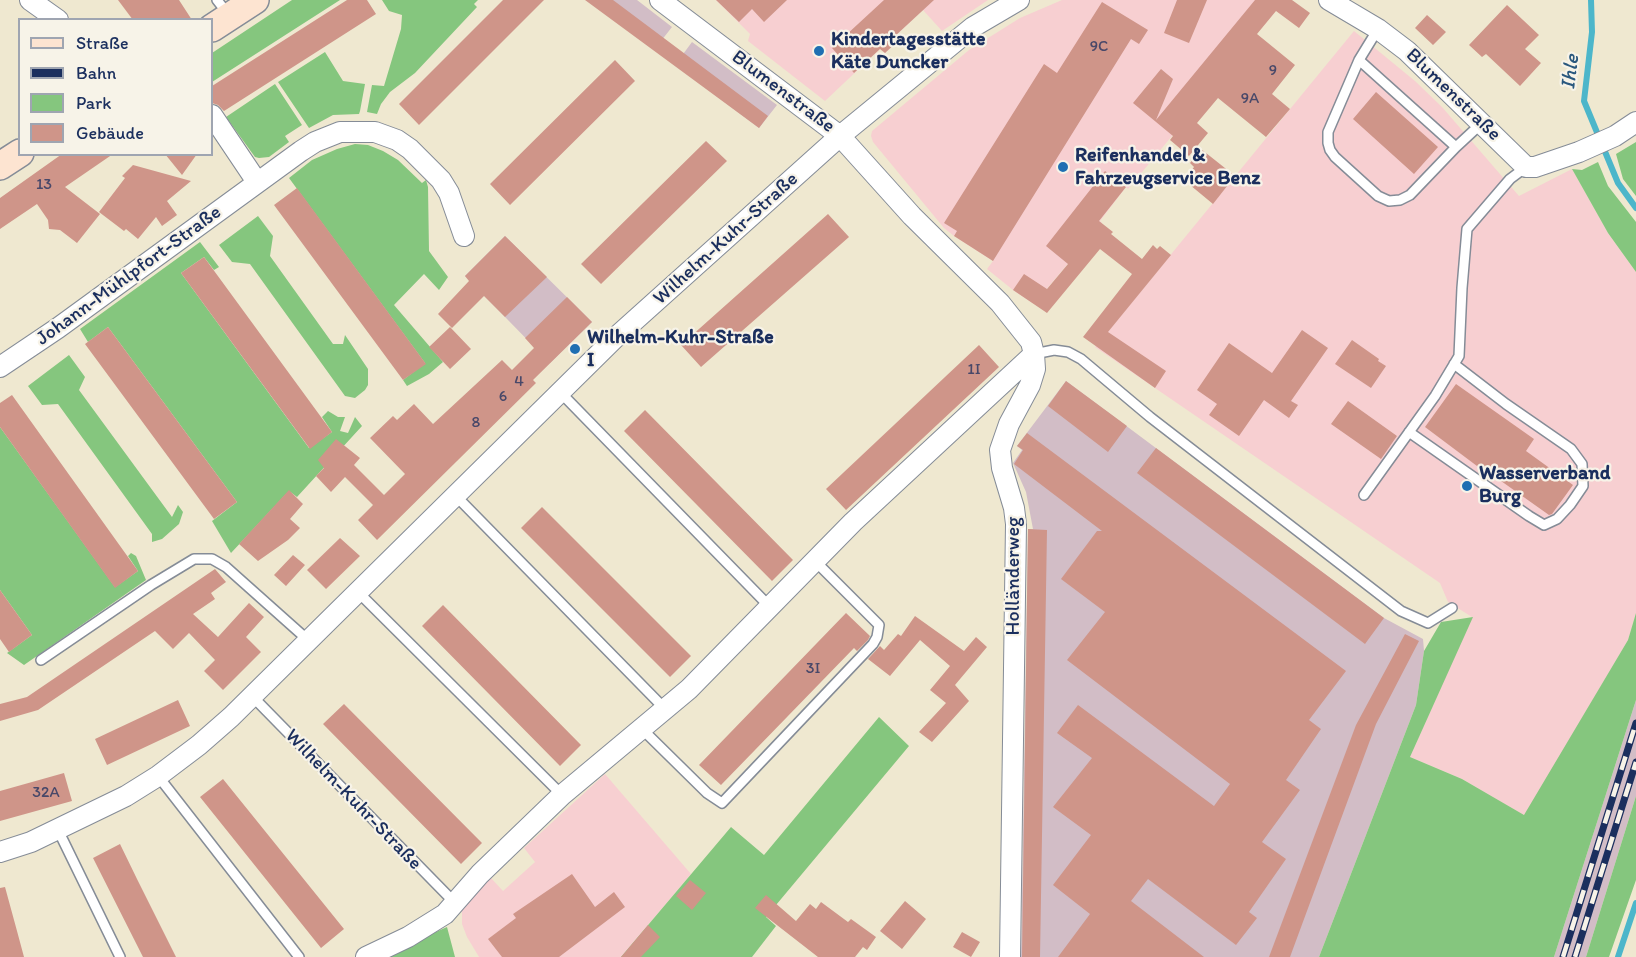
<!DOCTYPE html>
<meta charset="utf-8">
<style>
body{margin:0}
#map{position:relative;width:1636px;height:957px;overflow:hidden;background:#efe8d0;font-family:Itim,sans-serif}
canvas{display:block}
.legend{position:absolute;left:18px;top:18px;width:195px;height:138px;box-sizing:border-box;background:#f7f3e8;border:2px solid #9fa5b1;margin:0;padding:8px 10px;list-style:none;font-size:18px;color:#1b2f5e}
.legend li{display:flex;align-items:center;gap:12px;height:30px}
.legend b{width:30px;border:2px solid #9fa5b1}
</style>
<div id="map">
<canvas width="1636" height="957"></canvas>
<ul class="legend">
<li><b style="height:8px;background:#fde4d1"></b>Straße</li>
<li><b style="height:8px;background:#1b2f5e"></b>Bahn</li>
<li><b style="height:16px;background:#85c67e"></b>Park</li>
<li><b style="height:16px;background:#cf9589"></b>Gebäude</li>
</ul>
</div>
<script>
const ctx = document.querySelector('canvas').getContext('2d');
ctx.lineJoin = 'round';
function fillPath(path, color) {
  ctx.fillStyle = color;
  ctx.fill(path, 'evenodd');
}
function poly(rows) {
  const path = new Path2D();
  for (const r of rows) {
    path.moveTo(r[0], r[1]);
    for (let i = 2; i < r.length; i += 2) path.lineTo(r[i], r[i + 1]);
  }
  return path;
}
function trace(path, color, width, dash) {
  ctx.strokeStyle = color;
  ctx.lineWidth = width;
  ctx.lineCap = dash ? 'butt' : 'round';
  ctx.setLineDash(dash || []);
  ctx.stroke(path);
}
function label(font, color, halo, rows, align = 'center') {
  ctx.font = font + ' Itim,sans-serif';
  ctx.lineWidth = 4.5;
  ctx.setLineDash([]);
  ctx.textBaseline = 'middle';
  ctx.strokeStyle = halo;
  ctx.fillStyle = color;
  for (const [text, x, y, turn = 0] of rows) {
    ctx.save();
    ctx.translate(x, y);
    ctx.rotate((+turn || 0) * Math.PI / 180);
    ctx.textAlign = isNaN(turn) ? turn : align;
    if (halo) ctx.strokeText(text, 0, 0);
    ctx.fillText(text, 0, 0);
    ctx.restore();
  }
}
const built = poly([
 [716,0,988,0,942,31,923,10,894,37,898,41,885,53,880,49,825,101,748,41,750,34],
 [1062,0,1275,0,1274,13,1128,189,1126,187,1100,221,1102,223,1034,304,1013,290,987,269,993,261,954,236,944,228,873,142,871,136,872,131,969,50,1020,18],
 [1354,31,1415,81,1442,107,1519,196,1572,169,1608,233,1636,272,1636,613,1628,640,1525,816,1462,779,1410,757,1472,617,1448,602,1440,583,1095,347],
 [605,774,691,874,621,957,479,957,467,937,462,924,462,907,490,877,503,891,535,862,524,848]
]);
const industrial = poly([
 [587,0,637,0,672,27,654,50],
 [692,42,777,105,759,128,675,65],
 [505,236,592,322,550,363,465,276],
 [1066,381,1384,618,1423,639,1424,651,1416,705,1319,957,1021,957,1028,529,1033,529,1026,492,1013,463,1022,450,1017,446],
 [1636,700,1636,796,1586,957,1554,957]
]);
const green = poly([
 [292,0,340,0,212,82,212,53],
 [382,0,478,0,474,4,477,7,415,73,390,92,381,104,377,114,367,112,372,85,384,86,401,29,402,15,389,11],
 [325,52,343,81,365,84,360,111,359,114,333,115,309,128,278,82],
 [275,84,302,125,285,136,289,142,269,157,259,158,255,157,226,117],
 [1636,142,1636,196,1623,179,1616,154],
 [355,144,368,145,383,151,398,160,422,183,426,180,428,187,429,251,448,277,439,290,424,274,394,305,443,362,429,374,407,386,403,380,425,363,289,178,312,160,337,149],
 [1598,162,1608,186,1636,222,1636,272,1608,233,1572,169,1582,170],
 [258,216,273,236,270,256,333,344,343,344,345,335,368,369,368,385,365,390,355,398,345,396,250,264,232,262,219,245],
 [200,242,219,267,214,270,204,257,181,273,309,448,332,432,322,417,328,411,338,417,345,417,340,431,348,433,355,417,362,426,297,497,289,491,231,553,212,521,237,502,108,327,88,342,80,329],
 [69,355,85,377,79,390,172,517,178,505,183,512,179,524,162,539,152,542,152,534,58,404,42,405,28,386],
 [0,427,115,587,138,571,128,556,131,553,136,556,146,580,24,665,7,653,32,635,0,590],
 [1636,613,1636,700,1554,957,1319,957,1416,705,1424,651,1441,622,1473,617,1410,757,1462,779,1524,815,1628,640],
 [879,717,909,746,766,917,776,926,752,957,621,957,731,827,764,855],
 [1636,796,1636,880,1609,957,1586,957],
 [447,927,455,957,379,957]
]);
const stream = poly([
 [1591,0,1592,32,1584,101,1618,183,1636,208],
 [1618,957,1636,903]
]);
const building = poly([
 [118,0,179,0,192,20,133,20],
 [347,0,367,0,376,14,224,111,218,105,212,103,212,86],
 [503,0,544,0,419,125,399,104],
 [585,0,613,0,768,116,759,128],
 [716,0,787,0,764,22,752,9,739,22],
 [884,0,934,0,894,37,898,41,885,53,880,49,854,73,832,48],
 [1177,0,1207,0,1189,43,1164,33],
 [1255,0,1292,0,1310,13,1299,28,1276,11,1257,34,1295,65,1272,94,1290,109,1266,137,1218,98,1197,123,1208,133,1189,156,1170,140,1173,136,1133,103,1161,69,1173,79,1156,120],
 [1102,2,1148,30,1139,44,1131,39,993,261,954,236,957,231,944,223,1044,64,1057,73],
 [1507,5,1539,35,1525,49,1541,63,1520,86,1486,54,1482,57,1469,45],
 [1427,15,1446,32,1433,45,1415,28],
 [615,60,635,81,510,205,490,184],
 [1376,92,1438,147,1414,174,1353,119],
 [706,141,727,161,601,284,581,264],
 [1201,149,1235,176,1213,204,1184,180,1194,167,1190,163],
 [62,154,113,154,65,187,100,214,77,243,60,230,49,229,48,220,37,204,0,229,0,198],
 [165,154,197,154,182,175],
 [133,165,191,181,167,201,177,215,162,226,156,217,138,239,126,229,124,231,99,212,125,178,122,176],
 [1105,171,1126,187,1099,221,1113,232,1111,234,1142,259,1153,245,1157,249,1160,246,1171,255,1108,332,1166,371,1155,388,1083,337,1132,274,1100,249,1047,313,1013,290,1024,274,1047,289,1068,264,1046,246],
 [297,188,426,364,403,380,274,205],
 [828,214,849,237,701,367,681,345],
 [505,236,547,277,505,317,484,296,452,328,438,314,469,281,465,276],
 [204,257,332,432,310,449,181,273],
 [567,297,592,322,533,380,536,383,377,540,358,520,373,505,345,477,331,492,316,476,324,468,318,460,336,439,360,458,354,465,384,495,405,474,370,438,393,416,397,420,414,404,433,424,502,360,512,370,534,348,525,338],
 [108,327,237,502,214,519,85,344],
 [450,327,471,349,450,369,429,347],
 [1302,330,1328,348,1291,401,1298,405,1289,418,1264,400,1239,436,1209,415,1217,404,1197,390,1229,343,1272,373],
 [1352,340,1379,359,1378,361,1386,366,1371,388,1335,364],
 [979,345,999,367,846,510,826,489],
 [1066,381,1127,426,1108,452,1048,406],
 [1456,384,1534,439,1526,451,1573,485,1552,514,1549,515,1494,476,1493,478,1425,427],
 [12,395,138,571,115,588,0,427,0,403],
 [1348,401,1397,436,1381,459,1331,424],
 [645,410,793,560,772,581,624,431],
 [1027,433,1346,671,1309,720,1321,729,1286,780,1300,790,1262,842,1286,859,1249,912,1257,918,1236,945,1148,879,1131,901,1204,957,1058,957,1090,914,1053,885,1091,835,1053,807,1092,758,1057,733,1078,705,1214,806,1230,784,1067,660,1105,612,1061,579,1097,531,1102,531,1014,464,1023,450,1017,446],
 [1156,448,1384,618,1365,644,1137,473],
 [289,490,303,504,290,519,300,528,288,540,258,561,239,544],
 [542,507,691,656,670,677,521,528],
 [1028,529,1047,530,1040,957,1022,957],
 [340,538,360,556,326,589,307,570],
 [293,555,305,565,286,586,274,575],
 [215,569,226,582,211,593,215,599,193,614,218,637,249,603,264,617,246,637,261,652,223,690,204,671,215,660,189,633,173,649,155,631,38,710,0,721,0,704,27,697],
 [0,590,32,635,9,652,0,639],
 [443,605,581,745,560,766,422,626],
 [846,613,870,636,868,640,857,651,854,648,721,785,699,765],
 [915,616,964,651,976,637,987,647,955,685,969,701,932,742,919,732,946,703,930,690,950,666,920,640,890,676,868,659,880,646,884,650,898,634,901,636],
 [1405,634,1419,641,1376,724,1290,957,1269,957,1356,725],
 [178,700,190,726,107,765,95,739],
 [344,704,482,843,461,864,323,724],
 [64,773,72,801,0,821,0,791],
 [223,779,344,929,321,948,200,797],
 [120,844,137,879,176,957,143,957,93,858],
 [572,874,595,907,614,892,625,907,559,957,502,957,488,939,516,918,513,914],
 [690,880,706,893,692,910,676,896],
 [5,887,17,931,24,957,0,957,0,888],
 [766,895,796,921,810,904,816,909,821,902,848,922,851,919,876,937,867,950,863,947,855,957,818,957,755,908],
 [905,901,926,919,902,949,880,931],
 [648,925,660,937,641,957,621,957],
 [962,932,980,942,971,957,953,947]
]);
const lane = poly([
 [217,0,228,14],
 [1378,29,1359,60,1328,132,1328,143,1330,150,1335,157,1378,196,1389,201,1400,200,1410,195,1456,147,1483,122],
 [1359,60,1456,147],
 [1034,354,1054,350,1068,352,1081,359,1150,417,1401,611,1428,623,1452,608],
 [560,392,769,606],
 [1409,432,1529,516,1544,525,1557,519,1570,505,1583,486,1582,464,1571,449,1506,404,1454,364],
 [455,495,665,709],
 [1364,495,1435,396,1459,356,1462,288,1467,229,1510,179,1526,167],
 [358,592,562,795],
 [41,660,151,585,194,559,212,559,226,567,309,641],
 [252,696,455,903],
 [641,728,707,793,722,803,873,644,877,637,879,625,814,560],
 [158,776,299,957],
 [58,830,120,957]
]);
const street = poly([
 [30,0,58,20],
 [660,0,840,136,912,216,1000,303,1031,342,1034,354,1035,369,1030,385,1009,424,1000,450,1002,468,1014,508,1016,524,1010,957],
 [1329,0,1378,29,1407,51,1526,167,1535,167,1579,152,1615,136,1636,122],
 [212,115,257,182],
 [0,367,58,328,301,151,315,142,340,132,375,132,397,140,410,149,441,180,449,193,464,236],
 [0,852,31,842,126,796,158,776,199,745,231,717,615,338,840,136,973,27,1019,0],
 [366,957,408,937,445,914,480,874,562,795,689,689,853,522,1034,354]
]);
const secondary = poly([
 [212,28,255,0],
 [0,166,20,153]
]);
const rail = poly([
 [1563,957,1636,723],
 [1575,957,1636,762]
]);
const markers = [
 [819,51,6,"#1f6fb2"],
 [1063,167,6,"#1f6fb2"],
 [575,349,6,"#1f6fb2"],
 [1467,486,6,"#1f6fb2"]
];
const numberNames = [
 ["9C",1099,47],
 ["9",1273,71],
 ["9A",1250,99],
 ["13",44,185],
 ["1I",974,370],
 ["4",519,382],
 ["6",503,397],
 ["8",476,423],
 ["3I",813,669],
 ["32A",46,793]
];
const poiNames = [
 ["Kindertagesstätte",831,40],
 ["Käte Duncker",831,63],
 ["Reifenhandel &",1075,156],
 ["Fahrzeugservice Benz",1075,179],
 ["Wilhelm-Kuhr-Straße",587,338],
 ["I",587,361],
 ["Wasserverband",1479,474],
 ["Burg",1479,497]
];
const streetNames = [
 ["Blumenstraße",783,92,37],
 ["Blumenstraße",1453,95,44],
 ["Wilhelm-Kuhr-Straße",726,239,-42],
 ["Johann-Mühlpfort-Straße",129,276,-36],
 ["Holländerweg",1014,576,-90],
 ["Wilhelm-Kuhr-Straße",353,800,46]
];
const waterNames = [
 ["Ihle",1571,72,-83]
];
fillPath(built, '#f7cfd1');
fillPath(industrial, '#d2bdc6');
fillPath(green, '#85c67e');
trace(stream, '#4cb6ca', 6);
fillPath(building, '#cf9589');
trace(lane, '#858c97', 12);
trace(street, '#858c97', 22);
trace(secondary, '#858c97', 30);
trace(lane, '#fff', 9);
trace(street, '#fff', 20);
trace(secondary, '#fde4d1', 27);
trace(rail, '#1b2f5e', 7);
trace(rail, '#f7f3e8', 4.5, [14]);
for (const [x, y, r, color] of markers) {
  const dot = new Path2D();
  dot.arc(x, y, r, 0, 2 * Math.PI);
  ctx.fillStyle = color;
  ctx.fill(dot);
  trace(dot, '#f7f3e8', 2);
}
label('16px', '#484869', null, numberNames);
label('bold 20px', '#1b2f5e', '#f7f3e8', poiNames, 'left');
label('20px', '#1b2f5e', '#f7f3e8', streetNames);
label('italic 21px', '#2a587e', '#f7f3e8', waterNames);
</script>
